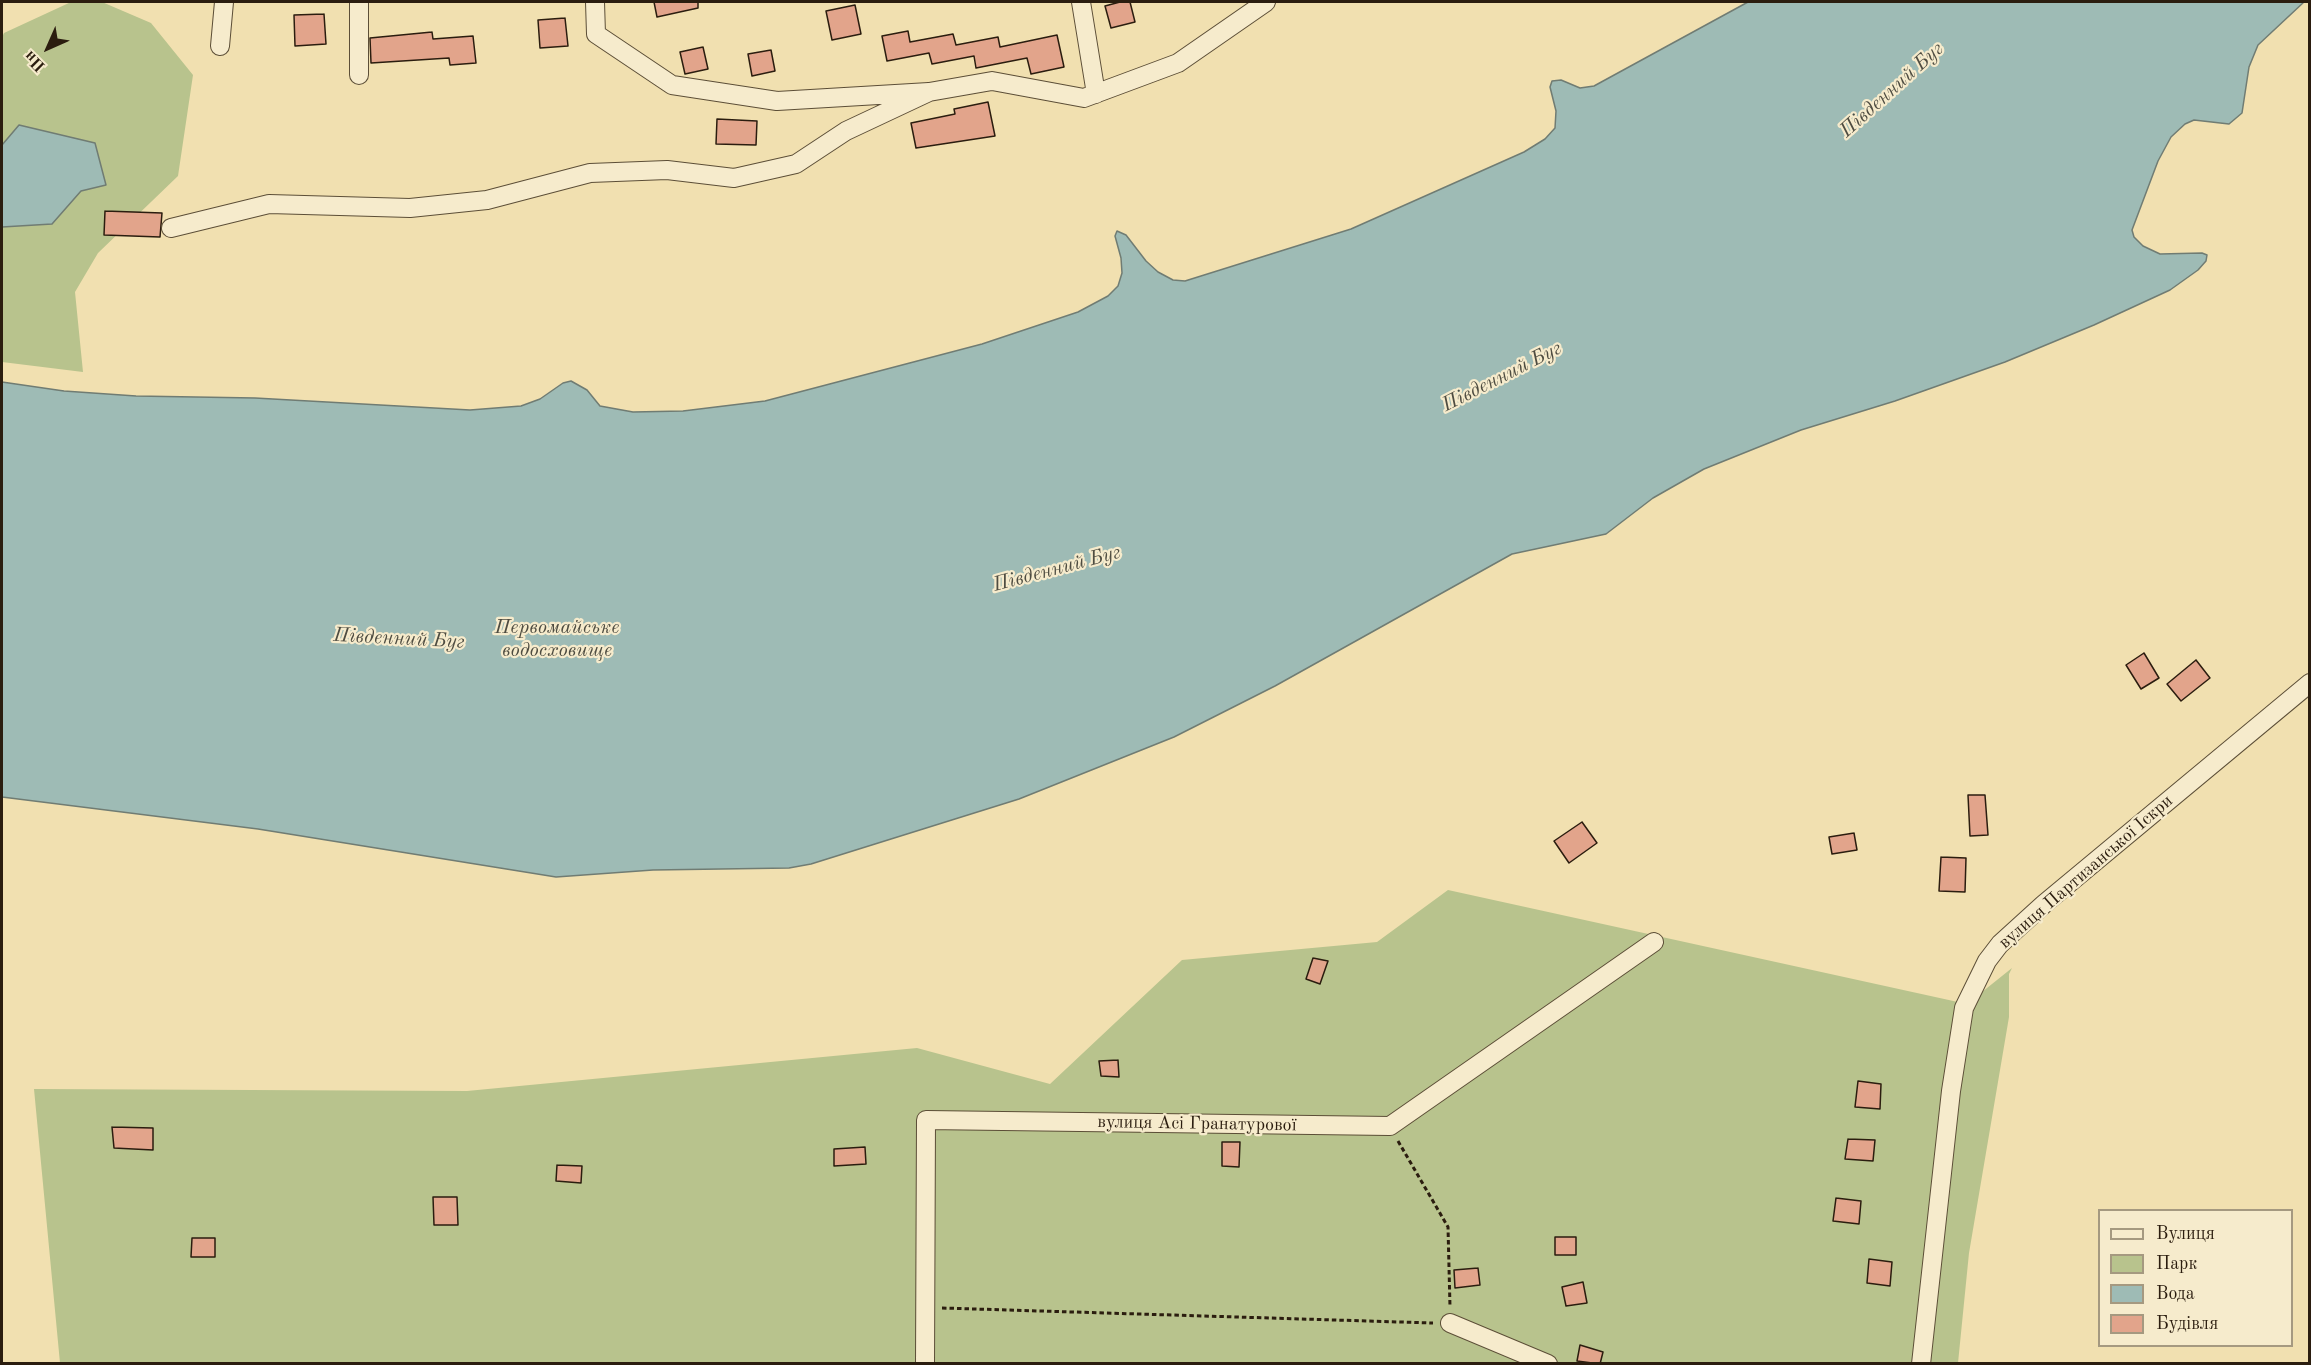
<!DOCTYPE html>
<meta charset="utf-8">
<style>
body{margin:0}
#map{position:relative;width:2311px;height:1365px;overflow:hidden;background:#f1e0b0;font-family:"Old Standard TT",serif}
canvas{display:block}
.frame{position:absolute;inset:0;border:3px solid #2b1d0f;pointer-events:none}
.legend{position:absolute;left:2098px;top:1209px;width:195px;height:138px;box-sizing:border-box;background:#f6ebcc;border:2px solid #a59980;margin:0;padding:8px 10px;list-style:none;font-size:18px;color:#2b1d0f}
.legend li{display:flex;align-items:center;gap:12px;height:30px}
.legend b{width:30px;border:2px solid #a59980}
.north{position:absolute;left:18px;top:18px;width:60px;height:60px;-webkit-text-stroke:4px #f6ebcc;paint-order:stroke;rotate:225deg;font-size:16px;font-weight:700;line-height:24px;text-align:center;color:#2b1d0f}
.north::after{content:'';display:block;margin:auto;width:21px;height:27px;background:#2b1d0f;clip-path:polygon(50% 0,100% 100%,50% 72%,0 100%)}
</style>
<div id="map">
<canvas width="2311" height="1365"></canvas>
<div class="frame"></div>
<ul class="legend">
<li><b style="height:8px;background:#f6ebcc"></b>Вулиця</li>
<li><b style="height:16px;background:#b8c38d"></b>Парк</li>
<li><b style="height:16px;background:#9ebbb5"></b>Вода</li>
<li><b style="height:16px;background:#e2a48b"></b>Будівля</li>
</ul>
<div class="north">Пн</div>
</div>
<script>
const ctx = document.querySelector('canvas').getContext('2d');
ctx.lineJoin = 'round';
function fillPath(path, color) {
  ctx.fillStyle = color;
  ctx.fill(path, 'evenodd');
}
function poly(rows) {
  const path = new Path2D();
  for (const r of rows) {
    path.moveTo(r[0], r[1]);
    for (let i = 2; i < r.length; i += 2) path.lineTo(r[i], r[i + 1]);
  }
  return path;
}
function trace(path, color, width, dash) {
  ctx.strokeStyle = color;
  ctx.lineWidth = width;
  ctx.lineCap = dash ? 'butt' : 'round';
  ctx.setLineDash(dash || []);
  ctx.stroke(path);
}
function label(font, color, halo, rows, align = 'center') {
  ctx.font = font + ' "Old Standard TT",serif';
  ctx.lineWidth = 4.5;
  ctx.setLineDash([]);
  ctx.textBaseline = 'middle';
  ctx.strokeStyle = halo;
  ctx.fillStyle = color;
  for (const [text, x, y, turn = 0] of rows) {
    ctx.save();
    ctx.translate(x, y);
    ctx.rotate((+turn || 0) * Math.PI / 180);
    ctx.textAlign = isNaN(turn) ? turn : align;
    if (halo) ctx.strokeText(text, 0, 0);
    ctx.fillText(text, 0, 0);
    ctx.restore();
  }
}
const green = poly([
 [71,2,102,2,151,23,193,75,178,176,98,253,75,292,83,372,2,362,2,37,4,33],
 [1448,890,1967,1004,2012,968,2009,974,2009,1017,1969,1253,1958,1363,60,1363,34,1089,467,1091,917,1048,1050,1084,1182,960,1377,942]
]);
const water = poly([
 [1748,2,2304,2,2258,45,2249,67,2242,113,2229,124,2194,120,2185,124,2171,137,2158,161,2132,230,2134,237,2143,246,2160,254,2202,253,2207,255,2206,261,2198,270,2170,290,2094,325,2005,362,1895,401,1801,430,1704,469,1653,498,1606,534,1512,554,1275,686,1174,737,1019,799,811,864,789,868,653,870,556,877,258,829,2,797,2,382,64,391,136,396,255,398,470,410,521,406,540,399,563,383,571,381,587,390,600,406,633,412,683,411,765,401,982,344,1078,312,1108,296,1118,286,1122,273,1121,258,1115,236,1117,231,1126,235,1146,261,1158,272,1173,280,1185,281,1351,229,1524,152,1545,139,1555,128,1556,111,1550,87,1552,81,1561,80,1580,88,1594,86,1748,2],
 [19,125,95,143,106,185,81,191,52,224,2,227,2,145,19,125]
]);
const building = poly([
 [654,2,698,2,698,8,657,17,654,2],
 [1120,2,1130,2,1135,22,1111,28,1105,6,1120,2],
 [855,5,861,34,832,40,826,11,855,5],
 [324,14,326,44,295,46,294,15,324,14],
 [565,18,568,46,540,48,538,20,565,18],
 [908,31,910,42,953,34,956,45,998,37,1000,47,1057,35,1064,67,1031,74,1027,58,976,68,974,56,932,64,929,53,887,61,882,36,908,31],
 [432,32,433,39,473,36,476,63,450,65,449,58,371,63,370,38,432,32],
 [703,47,708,69,685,74,680,52,703,47],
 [771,50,775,71,752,76,748,54,771,50],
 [988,102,995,136,916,148,911,123,955,114,954,109,988,102],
 [717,119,757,121,756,145,716,144,717,119],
 [105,211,162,213,160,237,104,235,105,211],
 [2144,653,2159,678,2141,689,2126,665,2144,653],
 [2196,660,2210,678,2181,701,2167,684,2196,660],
 [1968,795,1985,795,1988,835,1970,836,1968,795],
 [1582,822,1597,843,1569,863,1554,841,1582,822],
 [1854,833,1857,850,1832,854,1829,837,1854,833],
 [1941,857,1966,858,1965,892,1939,891,1941,857],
 [1313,958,1328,961,1320,984,1306,979,1313,958],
 [1118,1060,1119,1077,1101,1076,1099,1061,1118,1060],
 [1858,1081,1881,1084,1880,1109,1855,1107,1858,1081],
 [112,1127,153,1128,153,1150,114,1148,112,1127],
 [1848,1139,1875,1140,1873,1161,1845,1159,1848,1139],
 [1222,1142,1240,1142,1239,1167,1222,1166,1222,1142],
 [865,1147,866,1164,834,1166,834,1149,865,1147],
 [557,1165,582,1166,581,1183,556,1181,557,1165],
 [433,1197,457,1197,458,1225,434,1225,433,1197],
 [1836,1198,1861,1201,1859,1224,1833,1221,1836,1198],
 [1555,1237,1576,1237,1576,1255,1555,1255,1555,1237],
 [192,1238,215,1238,215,1257,191,1257,192,1238],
 [1869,1259,1892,1262,1890,1286,1867,1283,1869,1259],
 [1478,1268,1480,1285,1455,1288,1454,1270,1478,1268],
 [1583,1282,1587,1303,1566,1306,1562,1287,1583,1282],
 [1580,1345,1603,1352,1600,1364,1577,1361,1580,1345]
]);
const path = poly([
 [1398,1141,1448,1227,1450,1307],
 [942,1308,1433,1323]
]);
const minor = poly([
 [359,2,359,75],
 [595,2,596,34,672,85,777,101,929,92,992,81,1084,98,1178,63,1266,2],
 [1081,2,1096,94],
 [220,46,224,2],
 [171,228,269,204,410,208,487,200,590,173,667,170,734,178,796,164,846,131,929,92],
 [1450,1323,1548,1364],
 [925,1364,926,1120,1390,1126,1654,942],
 [1921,1364,1951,1091,1964,1008,1987,961,2000,944,2044,904,2310,683]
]);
const streetNames = [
 ["вулиця Партизанської Іскри",2086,872,-41],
 ["вулиця Асі Гранатурової",1197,1124,1]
];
const waterNames = [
 ["Південний Буг",1892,90,-42],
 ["Південний Буг",1502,377,-27],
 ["Південний Буг",1057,569,-15],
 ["Первомайське",557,628],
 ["водосховище",557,651],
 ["Південний Буг",399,639,3]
];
fillPath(green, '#b8c38d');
fillPath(water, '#9ebbb5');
trace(water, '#707c73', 1.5);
fillPath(building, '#e2a48b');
trace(building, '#2b1d0f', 1.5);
trace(minor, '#5c4e37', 20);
trace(path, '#2b1d0f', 3, [4.5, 3]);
trace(minor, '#f6ebcc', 18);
label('18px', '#2b1d0f', '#f6ebcc', streetNames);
label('italic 20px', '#4e4c41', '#f6ebcc', waterNames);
</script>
